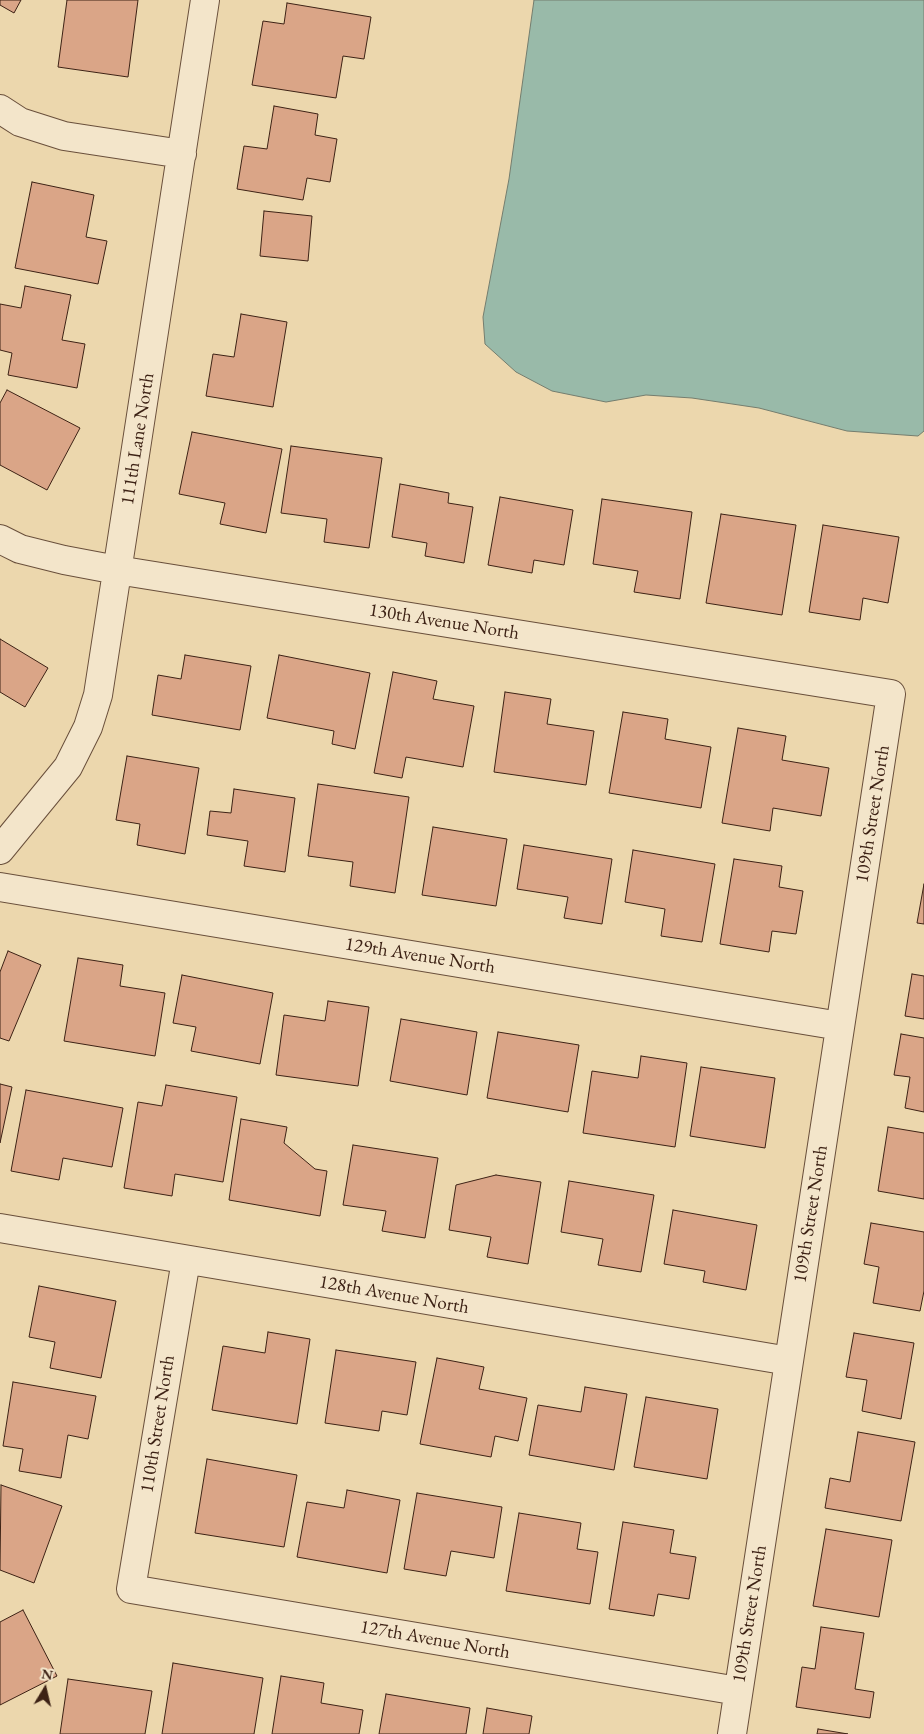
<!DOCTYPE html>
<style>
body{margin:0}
#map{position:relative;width:924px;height:1734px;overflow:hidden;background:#ecd7ad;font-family:"EB Garamond",serif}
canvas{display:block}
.north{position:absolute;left:20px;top:1664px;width:50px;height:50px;-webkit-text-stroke:4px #f3e5ca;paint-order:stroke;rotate:9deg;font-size:14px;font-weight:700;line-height:20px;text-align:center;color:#3d2215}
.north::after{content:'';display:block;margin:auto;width:18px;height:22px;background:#3d2215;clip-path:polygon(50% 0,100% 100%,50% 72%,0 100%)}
</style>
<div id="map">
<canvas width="924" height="1734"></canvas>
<div class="north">N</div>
</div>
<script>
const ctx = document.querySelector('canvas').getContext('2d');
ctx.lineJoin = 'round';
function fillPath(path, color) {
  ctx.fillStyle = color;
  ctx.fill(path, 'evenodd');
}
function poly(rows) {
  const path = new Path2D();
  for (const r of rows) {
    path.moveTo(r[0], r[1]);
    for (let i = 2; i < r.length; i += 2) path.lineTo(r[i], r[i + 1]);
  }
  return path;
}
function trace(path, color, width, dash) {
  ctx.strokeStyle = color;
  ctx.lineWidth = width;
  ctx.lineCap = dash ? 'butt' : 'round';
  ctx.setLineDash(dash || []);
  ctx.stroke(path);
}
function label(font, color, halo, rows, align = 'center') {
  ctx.font = font + ' "EB Garamond",serif';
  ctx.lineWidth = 4;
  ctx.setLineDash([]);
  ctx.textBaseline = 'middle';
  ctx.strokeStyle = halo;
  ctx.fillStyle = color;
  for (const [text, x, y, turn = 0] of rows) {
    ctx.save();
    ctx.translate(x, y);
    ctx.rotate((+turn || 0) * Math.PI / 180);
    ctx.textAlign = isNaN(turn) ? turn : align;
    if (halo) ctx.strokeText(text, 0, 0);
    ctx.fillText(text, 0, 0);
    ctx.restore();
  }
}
const water = poly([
 [534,0,924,0,924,431,918,436,847,431,759,408,692,398,646,395,606,402,552,391,516,372,485,344,483,317,509,179,534,0]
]);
const building = poly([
 [0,0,21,0,14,13,0,5,0,0],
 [67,0,138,0,128,77,58,67,67,0],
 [287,3,371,17,364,59,343,56,336,98,252,85,263,21,284,24,287,3],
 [274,106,318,114,315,135,337,139,330,182,307,178,303,200,237,189,244,146,267,149,274,106],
 [32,182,94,195,86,237,107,241,98,284,15,268,32,182],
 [264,211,312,216,308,261,260,256,264,211],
 [25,286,71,295,62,340,85,344,77,388,8,375,12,353,0,350,0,304,21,308,25,286],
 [241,314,287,322,273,407,206,396,213,354,234,357,241,314],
 [7,390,80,428,47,490,0,465,0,403,7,390],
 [192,432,282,449,266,533,220,524,225,503,179,494,192,432],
 [291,446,382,458,369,548,324,542,327,519,281,513,291,446],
 [400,484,449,493,448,503,473,507,464,563,425,556,427,543,392,537,400,484],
 [500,497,573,510,564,565,534,560,532,573,488,565,500,497],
 [602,499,692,512,680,599,634,592,638,571,593,564,602,499],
 [721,514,796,525,782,615,706,603,721,514],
 [823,525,899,537,888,603,863,598,860,620,809,612,823,525],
 [0,639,48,668,25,707,0,692,0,639],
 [185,655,251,666,240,730,152,715,158,675,181,679,185,655],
 [279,655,370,673,355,749,332,744,334,731,267,718,279,655],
 [393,672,437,681,433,699,474,706,463,767,406,757,402,778,374,773,393,672],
 [505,692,551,699,547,724,594,731,586,785,494,772,505,692],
 [623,712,668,719,665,739,711,747,701,808,609,793,623,712],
 [738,728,786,736,782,760,829,768,821,816,773,808,770,831,722,823,738,728],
 [127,756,199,768,185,854,137,845,140,824,116,820,127,756],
 [318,784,409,797,395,893,350,886,353,862,308,856,318,784],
 [234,789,295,798,285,872,244,866,248,841,207,835,210,811,231,813,234,789],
 [433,827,507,839,496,906,422,895,433,827],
 [524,845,612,859,602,924,564,918,568,897,517,889,524,845],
 [633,850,715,864,702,942,661,936,665,909,625,902,633,850],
 [734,859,782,866,779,887,803,891,796,934,772,931,769,952,720,944,734,859],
 [924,884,924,924,917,923,924,884],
 [8,951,41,965,9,1041,0,1038,0,972,8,951],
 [78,958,123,965,120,986,165,993,155,1056,64,1041,78,958],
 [912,974,924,976,924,1019,905,1016,912,974],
 [182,975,273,993,260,1064,191,1051,196,1027,173,1023,182,975],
 [328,1001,369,1007,358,1086,276,1075,284,1015,325,1021,328,1001],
 [401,1019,477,1032,467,1095,390,1081,401,1019],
 [498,1032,579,1045,568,1112,487,1098,498,1032],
 [901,1034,924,1038,924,1112,905,1108,910,1077,894,1075,901,1034],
 [641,1056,687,1063,675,1147,583,1133,592,1071,638,1078,641,1056],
 [701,1067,775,1078,765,1148,690,1136,701,1067],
 [0,1084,12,1087,0,1143,0,1084],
 [166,1085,237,1097,223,1182,175,1174,172,1196,124,1188,138,1102,162,1106,166,1085],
 [26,1090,123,1108,112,1167,63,1158,59,1180,11,1171,26,1090],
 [241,1119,287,1127,284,1143,315,1169,327,1171,320,1216,229,1200,241,1119],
 [888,1127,924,1133,924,1199,878,1191,888,1127],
 [353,1145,438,1158,425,1238,382,1231,386,1211,343,1205,353,1145],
 [496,1175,541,1182,528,1264,487,1257,491,1237,449,1230,456,1185,496,1175],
 [569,1181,654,1195,641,1272,598,1265,603,1239,561,1232,569,1181],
 [673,1210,757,1225,746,1290,703,1282,705,1271,664,1264,673,1210],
 [871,1223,924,1232,924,1291,920,1311,873,1303,879,1267,864,1264,871,1223],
 [39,1286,116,1301,101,1378,50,1368,55,1342,29,1337,39,1286],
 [268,1332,310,1339,297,1424,212,1410,223,1346,265,1353,268,1332],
 [854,1333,914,1343,901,1419,862,1411,867,1380,846,1377,854,1333],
 [336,1350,416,1362,407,1415,382,1411,379,1431,325,1423,336,1350],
 [437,1358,484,1367,479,1389,527,1398,518,1441,495,1436,491,1457,420,1444,437,1358],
 [13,1382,96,1396,88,1439,68,1435,61,1478,19,1471,23,1449,3,1446,13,1382],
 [585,1387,627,1394,614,1470,529,1455,538,1405,581,1412,585,1387],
 [646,1397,718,1409,707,1479,634,1467,646,1397],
 [858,1432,915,1442,901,1521,825,1508,830,1478,850,1482,858,1432],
 [207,1459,297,1475,284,1547,195,1533,207,1459],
 [1,1485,62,1506,34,1583,0,1570,1,1485],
 [347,1490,400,1500,387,1573,297,1557,307,1502,344,1508,347,1490],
 [417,1493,502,1507,494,1558,451,1551,446,1576,404,1569,417,1493],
 [519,1513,581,1523,577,1549,598,1552,590,1604,506,1591,519,1513],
 [623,1522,674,1530,670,1553,696,1557,689,1599,658,1594,654,1616,609,1609,623,1522],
 [826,1529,892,1540,879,1617,813,1606,826,1529],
 [23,1610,57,1676,0,1705,0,1622,23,1610],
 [821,1627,864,1633,855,1689,874,1692,870,1718,796,1707,802,1667,815,1669,821,1627],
 [173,1663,263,1678,254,1734,162,1734,173,1663],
 [281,1676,324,1683,321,1703,363,1710,359,1734,272,1734,281,1676],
 [68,1679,152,1691,145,1734,60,1734,68,1679],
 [386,1694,470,1708,466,1734,379,1734,386,1694],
 [487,1708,532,1716,529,1734,483,1734,487,1708],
 [818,1729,848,1734,817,1734,818,1729]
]);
const street = poly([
 [0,109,20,122,64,136,182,154],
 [0,539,20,549,64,560,117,570,891,694,732,1734],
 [0,850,68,767,88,727,98,695,205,0],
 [0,887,840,1026],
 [0,1228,789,1361],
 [186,1260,131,1589,738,1691]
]);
const streetNames = [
 ["111th Lane North",138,439,-81],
 ["130th Avenue North",444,622,9],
 ["109th Street North",873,814,-81],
 ["129th Avenue North",420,956,9],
 ["109th Street North",811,1214,-81],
 ["128th Avenue North",394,1295,10],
 ["110th Street North",158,1424,-81],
 ["109th Street North",750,1614,-81],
 ["127th Avenue North",435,1640,10]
];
fillPath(water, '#99baa9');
trace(water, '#747d6e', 1);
fillPath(building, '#daa587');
trace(building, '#3d2215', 1);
trace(street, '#694f3b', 30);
trace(street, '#f3e5ca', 28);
label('19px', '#3d2215', '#f3e5ca', streetNames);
</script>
